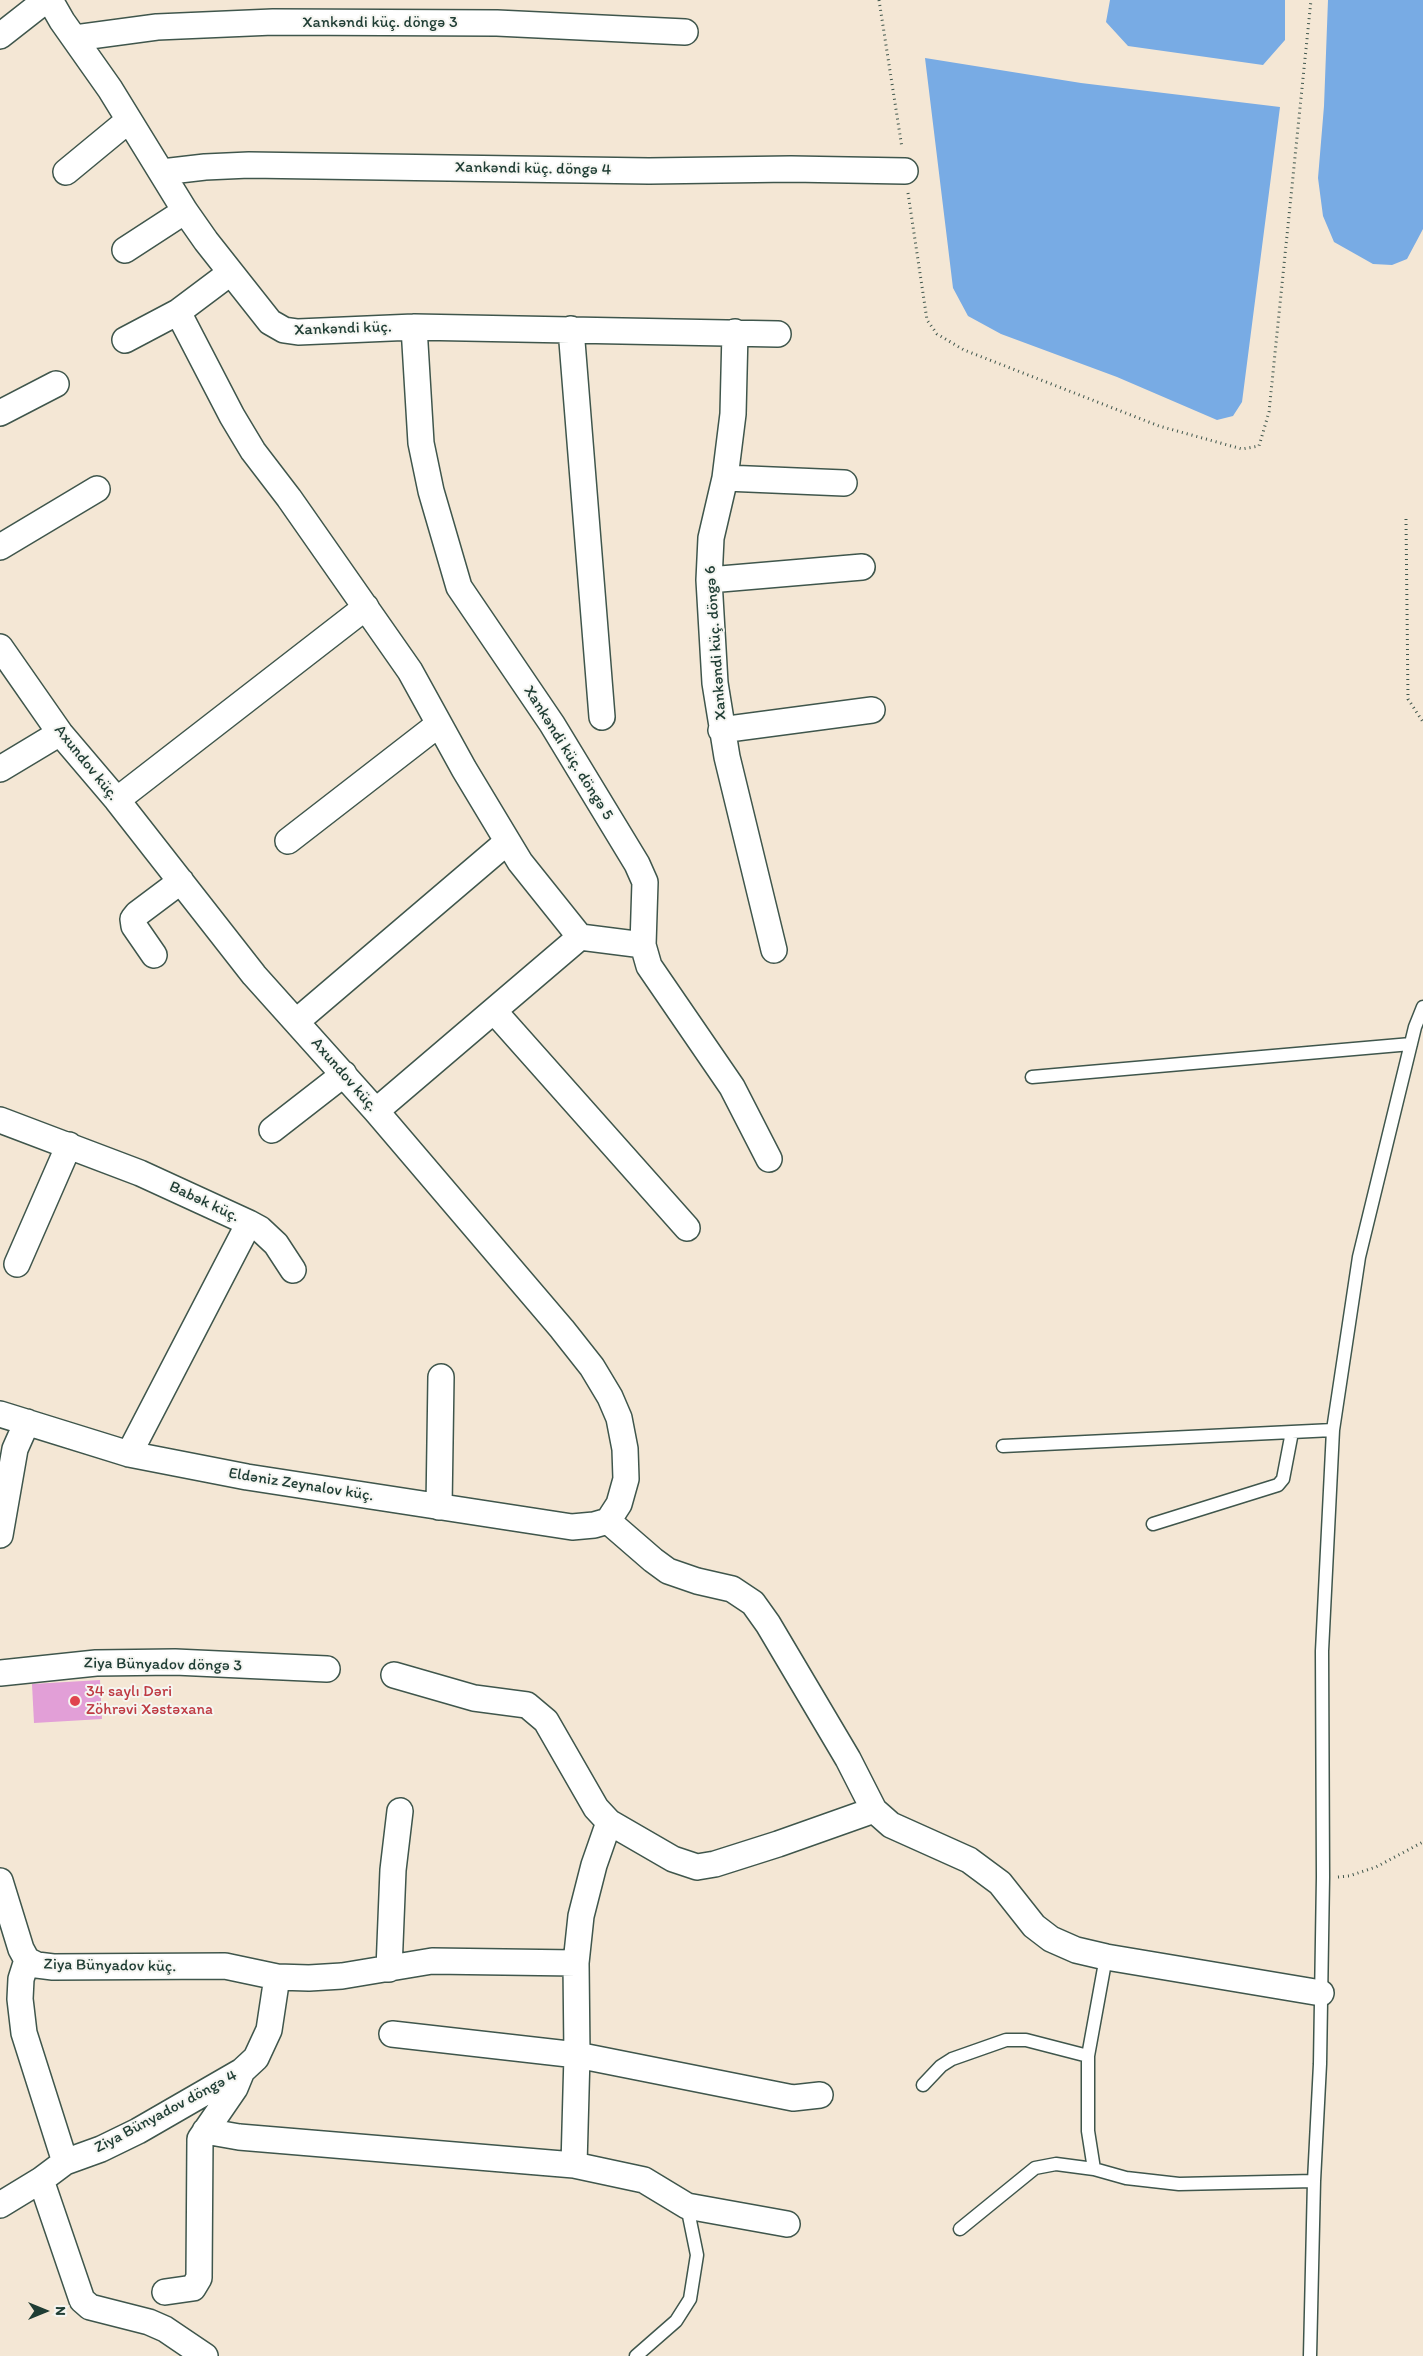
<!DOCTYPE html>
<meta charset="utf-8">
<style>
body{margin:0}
#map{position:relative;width:1423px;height:2356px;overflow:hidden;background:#f4e7d5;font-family:Itim,sans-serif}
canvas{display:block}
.north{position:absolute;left:20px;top:2286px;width:50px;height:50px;-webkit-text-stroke:4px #f6f6f2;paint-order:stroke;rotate:90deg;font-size:14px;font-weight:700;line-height:20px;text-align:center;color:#1f3d34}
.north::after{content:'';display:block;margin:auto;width:18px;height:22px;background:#1f3d34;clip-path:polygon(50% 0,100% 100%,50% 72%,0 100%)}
</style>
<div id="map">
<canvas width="1423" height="2356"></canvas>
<div class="north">N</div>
</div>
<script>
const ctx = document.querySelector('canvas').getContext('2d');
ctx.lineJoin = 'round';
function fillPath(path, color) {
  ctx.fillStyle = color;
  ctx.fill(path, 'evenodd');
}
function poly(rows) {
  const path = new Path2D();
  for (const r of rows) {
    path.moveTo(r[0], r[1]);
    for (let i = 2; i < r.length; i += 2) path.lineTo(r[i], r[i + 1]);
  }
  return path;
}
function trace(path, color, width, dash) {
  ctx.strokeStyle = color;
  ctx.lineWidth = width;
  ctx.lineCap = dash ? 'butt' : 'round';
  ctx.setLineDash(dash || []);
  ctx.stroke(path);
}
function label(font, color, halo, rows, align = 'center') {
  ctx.font = font + ' Itim,sans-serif';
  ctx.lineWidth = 4;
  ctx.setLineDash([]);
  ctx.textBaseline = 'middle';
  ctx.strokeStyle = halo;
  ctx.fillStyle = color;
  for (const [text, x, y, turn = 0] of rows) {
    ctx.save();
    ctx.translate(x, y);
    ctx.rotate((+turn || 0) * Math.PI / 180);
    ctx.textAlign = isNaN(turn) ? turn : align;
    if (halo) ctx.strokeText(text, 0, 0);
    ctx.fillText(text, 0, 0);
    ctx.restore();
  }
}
const water = poly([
 [1110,0,1285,0,1285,40,1263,65,1128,46,1106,22],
 [1328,0,1423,0,1423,229,1407,259,1392,265,1373,264,1334,242,1323,216,1318,178,1324,106],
 [925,58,1081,83,1280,107,1242,402,1233,416,1217,420,1117,377,1001,334,968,316,953,288]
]);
const building = poly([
 [100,1680,102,1719,34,1723,32,1684]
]);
const path = poly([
 [879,0,902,148],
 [908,193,927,320,937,334,964,350,1159,426,1242,449,1259,446,1269,412,1311,0],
 [1406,519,1408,699,1423,722],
 [1338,1877,1349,1876,1376,1867,1423,1842]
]);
const lane = poly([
 [1032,1077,1411,1044],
 [1003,1446,1333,1430],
 [1153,1524,1278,1485,1283,1479,1292,1432],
 [923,2085,941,2066,952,2059,1006,2040,1026,2040,1088,2056],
 [1094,2169,1088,2131,1088,2056,1106,1957],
 [960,2229,1035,2168,1056,2164,1094,2169,1126,2178,1179,2184,1314,2181],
 [636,2356,676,2321,690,2299,697,2255,687,2206],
 [1310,2356,1314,2181,1320,2064,1323,1877,1322,1651,1333,1430,1359,1257,1415,1027,1423,1007]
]);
const street = poly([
 [50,0,62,21,110,89,185,211,206,241,270,322,284,330,298,332,414,327,778,334],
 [0,36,46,0],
 [75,38,157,27,273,22,497,23,685,32],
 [66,172,129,120],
 [162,172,205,167,249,165,649,171,791,169,905,171],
 [125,250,185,211],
 [230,273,178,312,232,416,253,451,289,498,410,671,464,769,520,862,580,937,643,945],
 [414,327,421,443,431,491,459,587,552,724,637,864,645,882,643,945,649,966,732,1087,769,1159],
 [571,329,602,717],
 [735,332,733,414,725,478,711,538,709,580,715,683,727,757,774,950],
 [125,340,178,312],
 [0,413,56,384],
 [725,478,844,483],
 [0,547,97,489],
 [709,580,862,567],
 [0,647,60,733,117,800,254,975,376,1111,562,1329,592,1367,610,1397,619,1418,625,1449,626,1479,619,1504,608,1521],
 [721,730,872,710],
 [0,769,60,733],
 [117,800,366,607],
 [288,841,439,724],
 [154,955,134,926,133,919,137,914,181,881],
 [494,1011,687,1228],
 [297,1021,507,842],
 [376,1111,580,937],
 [0,1120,140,1173,249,1223,129,1454],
 [272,1130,344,1074],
 [249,1223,260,1229,276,1244,293,1270],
 [17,1264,69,1145],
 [0,1414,129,1454,247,1477,572,1527,594,1525,608,1521],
 [439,1507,441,1377],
 [608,1521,653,1560,668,1571,697,1581,732,1589,753,1603,768,1624,848,1759,874,1810,891,1825,969,1860,1000,1883,1034,1926,1051,1939,1076,1950,1106,1957,1321,1993],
 [0,1535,15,1449,27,1422],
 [0,1673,96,1663,175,1662,327,1669],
 [394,1675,474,1698,527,1705,546,1721,596,1808,609,1822,673,1859,697,1867,715,1864,778,1844,874,1810],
 [0,1881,21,1949,27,1960,37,1965,53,1967,225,1966,277,1977,309,1978,342,1976,432,1961,576,1963],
 [27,1960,21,1979,20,1999,24,2033,65,2162],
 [389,1969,393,1870,400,1811],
 [392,2034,577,2055,793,2098,820,2095],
 [205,2131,239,2137,574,2165,644,2180,687,2206,787,2224],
 [574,2165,577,2055,576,1963,581,1916,594,1865,609,1822],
 [41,2180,82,2300,90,2307,149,2322,165,2329,205,2356],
 [0,2205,41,2180,65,2162,101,2149,138,2131,242,2071,256,2058,269,2030,277,1977],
 [165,2292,193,2288,199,2278,200,2139,235,2088,242,2071]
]);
const markers = [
 [75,1701,6,"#e0444e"]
];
const streetNames = [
 ["Xankəndi küç. döngə 3",380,23],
 ["Xankəndi küç. döngə 4",533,169,1],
 ["Xankəndi küç.",343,329,-2],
 ["Xankəndi küç. döngə 6",716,643,-94],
 ["Xankəndi küç. döngə 5",568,753,58],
 ["Axundov küç.",86,763,51],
 ["Axundov küç.",344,1075,49],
 ["Babək küç.",204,1202,25],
 ["Eldəniz Zeynalov küç.",301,1485,9],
 ["Ziya Bünyadov döngə 3",163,1665,1],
 ["Ziya Bünyadov küç.",110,1966,1],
 ["Ziya Bünyadov döngə 4",166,2112,-28]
];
const healthNames = [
 ["34 saylı Dəri",86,1692],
 ["Zöhrəvi Xəstəxana",86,1710]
];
fillPath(water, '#78abe4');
fillPath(building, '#e29fd7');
trace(lane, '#3f564c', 15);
trace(street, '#3f564c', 28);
trace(path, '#3f564c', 3, [1, 4]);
trace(lane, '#fff', 12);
trace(street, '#fff', 25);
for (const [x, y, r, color] of markers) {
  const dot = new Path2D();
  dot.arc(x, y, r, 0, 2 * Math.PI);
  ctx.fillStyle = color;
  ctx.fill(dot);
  trace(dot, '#f6f6f2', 2);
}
label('16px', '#1f3d34', '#f6f6f2', streetNames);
label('16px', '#be3a42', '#f6f6f2', healthNames, 'left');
</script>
